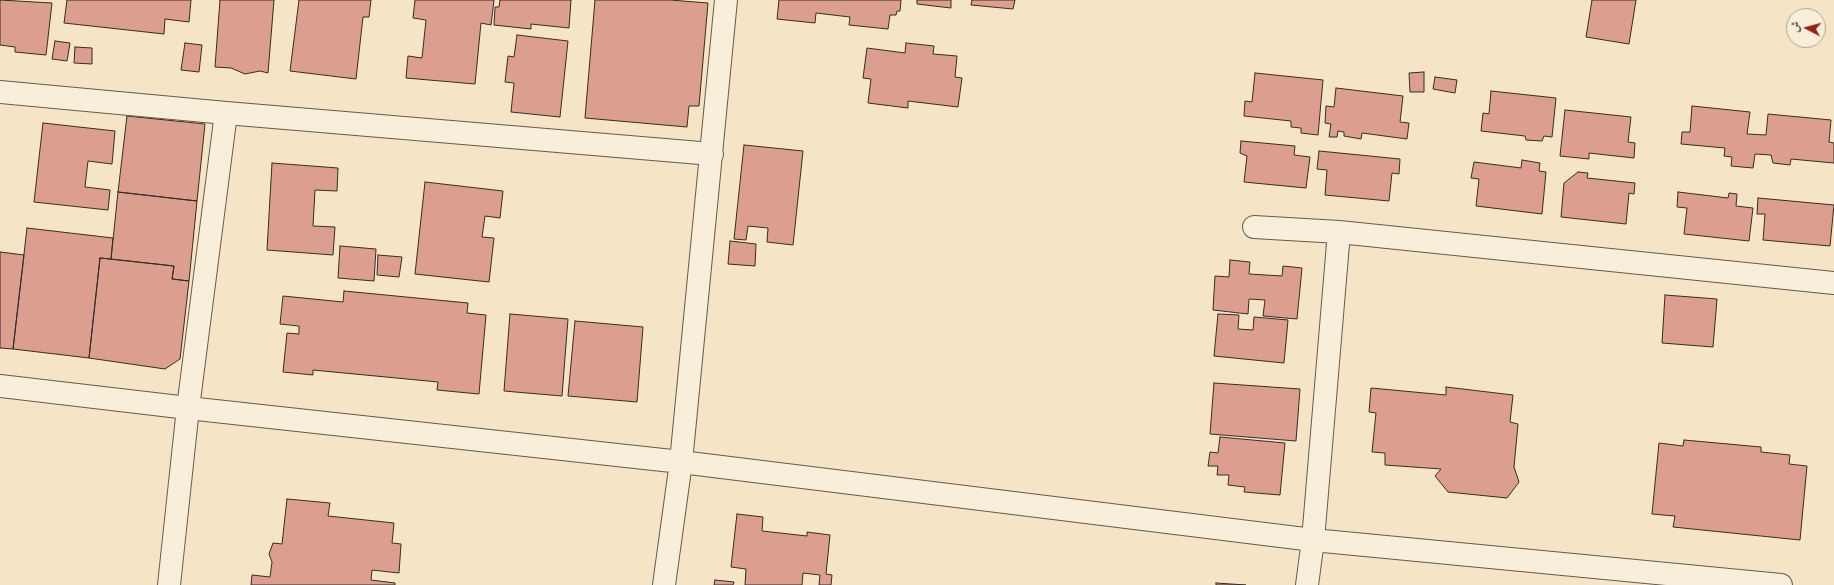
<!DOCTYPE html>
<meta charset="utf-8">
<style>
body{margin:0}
#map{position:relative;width:1834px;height:585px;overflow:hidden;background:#f5e5c6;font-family:"Gentium Book Plus",Amiri,serif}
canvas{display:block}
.north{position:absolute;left:1786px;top:8px;width:40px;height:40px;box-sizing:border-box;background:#f8eeda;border:1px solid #aaa091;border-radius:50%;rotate:276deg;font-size:11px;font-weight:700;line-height:16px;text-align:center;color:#362c24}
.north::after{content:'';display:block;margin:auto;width:14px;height:18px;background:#8f2418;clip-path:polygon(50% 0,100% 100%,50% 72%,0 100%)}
</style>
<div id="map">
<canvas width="1834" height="585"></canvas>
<div class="north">ش</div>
</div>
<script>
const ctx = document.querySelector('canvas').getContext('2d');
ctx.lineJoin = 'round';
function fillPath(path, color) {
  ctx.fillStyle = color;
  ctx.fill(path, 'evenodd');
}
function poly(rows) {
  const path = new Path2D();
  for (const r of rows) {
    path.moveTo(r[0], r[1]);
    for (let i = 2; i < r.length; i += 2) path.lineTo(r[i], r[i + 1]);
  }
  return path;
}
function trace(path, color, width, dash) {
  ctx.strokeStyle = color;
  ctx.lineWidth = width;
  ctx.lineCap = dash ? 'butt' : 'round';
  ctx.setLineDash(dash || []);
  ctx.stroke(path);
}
const building = poly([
 [0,0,52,3,46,55,15,52,15,47,0,45,0,0],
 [67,0,191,0,189,22,165,19,164,34,64,23,67,0],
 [220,0,274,0,268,73,260,71,245,74,231,68,215,67,220,0],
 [299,0,371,0,369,17,363,17,356,79,290,71,299,0],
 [415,0,494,0,491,25,481,23,475,84,406,78,408,56,422,58,426,20,413,18,415,0],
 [500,0,571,0,569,28,531,24,531,29,494,25,495,7,499,7,500,0],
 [595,0,670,0,708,3,699,106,689,106,687,127,585,118,595,0],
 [779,0,901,0,900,11,897,11,896,15,890,15,888,29,849,25,850,17,816,13,815,23,777,19,779,0],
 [917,0,951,0,951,8,917,4,917,0],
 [972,0,1015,0,1013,9,971,5,972,0],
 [1592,0,1636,0,1629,44,1586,37,1592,0],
 [517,35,568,41,560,117,511,112,514,83,505,82,508,56,514,57,517,35],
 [55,41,70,43,67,61,52,59,55,41],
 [185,43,202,45,199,72,181,70,185,43],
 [906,43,934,46,933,54,957,56,955,77,962,78,958,107,908,101,908,108,868,103,871,79,863,78,867,48,905,53,906,43],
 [75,47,92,48,92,64,74,63,75,47],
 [1424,72,1424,92,1410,92,1409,73,1424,72],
 [1255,73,1323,80,1318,135,1301,133,1301,128,1291,127,1291,121,1244,116,1245,101,1252,102,1255,73],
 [1435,77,1457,80,1455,93,1433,89,1435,77],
 [1336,88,1403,96,1400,122,1409,123,1407,139,1362,133,1361,139,1344,136,1344,132,1338,131,1337,137,1329,137,1331,124,1325,123,1326,106,1334,107,1336,88],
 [1491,91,1556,98,1552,137,1544,136,1542,141,1526,140,1525,136,1481,131,1483,113,1489,114,1491,91],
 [1692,106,1750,112,1747,134,1766,135,1768,114,1831,120,1829,142,1834,143,1834,163,1791,159,1790,165,1773,163,1771,155,1755,154,1753,168,1731,166,1732,157,1724,156,1725,148,1681,144,1682,132,1690,132,1692,106],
 [1565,110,1631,117,1628,142,1635,143,1634,158,1589,153,1589,159,1560,156,1565,110],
 [127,116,205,124,197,201,118,192,127,116],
 [43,123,115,131,112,164,88,161,85,187,110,190,108,210,34,202,43,123],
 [1241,141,1295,146,1294,155,1310,157,1306,188,1244,182,1247,156,1240,153,1241,141],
 [744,145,803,151,793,245,767,242,768,228,748,226,746,240,734,239,744,145],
 [1319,151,1400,159,1399,174,1392,173,1389,201,1325,195,1327,170,1317,169,1319,151],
 [1522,160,1540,163,1539,171,1546,172,1542,214,1476,206,1479,179,1471,178,1474,162,1521,168,1522,160],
 [272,163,338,168,337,191,315,190,313,226,335,227,333,255,267,250,272,163],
 [1578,172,1588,173,1587,178,1635,183,1634,194,1629,193,1626,224,1561,217,1564,183,1578,172],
 [425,182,503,191,500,218,485,216,482,237,494,238,489,282,415,274,425,182],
 [118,192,197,201,189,281,172,279,174,266,111,259,118,192],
 [1678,192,1728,198,1729,193,1737,194,1736,206,1753,208,1749,241,1684,234,1687,208,1677,207,1678,192],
 [1758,198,1834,205,1830,246,1763,240,1765,214,1757,214,1758,198],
 [27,228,113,238,111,259,100,258,89,358,13,349,27,228],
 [730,241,756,244,755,266,728,264,730,241],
 [340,246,376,249,374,281,338,278,340,246],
 [0,252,24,255,13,349,0,348,0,252],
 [378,255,402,257,399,277,377,275,378,255],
 [100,258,174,266,172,279,189,281,180,359,165,369,89,358,100,258],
 [1230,260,1250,262,1249,274,1282,276,1283,266,1302,268,1297,319,1263,316,1265,300,1249,299,1248,314,1213,310,1215,276,1229,277,1230,260],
 [344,291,468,303,467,313,486,315,479,394,437,390,438,382,313,370,313,375,283,372,287,333,299,334,299,326,280,324,283,296,343,302,344,291],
 [1665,295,1717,299,1713,347,1662,343,1665,295],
 [510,314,568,319,562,396,504,391,510,314],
 [1218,314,1239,315,1238,329,1253,330,1254,317,1288,320,1284,363,1214,356,1218,314],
 [575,321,643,327,637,402,568,396,575,321],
 [1214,383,1300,389,1296,441,1210,434,1214,383],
 [1446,387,1513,395,1510,422,1518,424,1514,467,1519,482,1507,498,1448,492,1435,476,1441,469,1385,465,1385,453,1372,452,1376,413,1369,412,1371,388,1446,395,1446,387],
 [1220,437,1285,443,1280,495,1244,492,1245,487,1228,485,1229,475,1217,475,1218,466,1208,466,1210,452,1218,453,1220,437],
 [1684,440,1761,447,1761,452,1790,455,1789,464,1807,466,1800,540,1673,527,1675,516,1652,514,1659,443,1683,446,1684,440],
 [287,499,330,503,328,516,394,523,392,543,401,544,399,573,372,570,371,580,395,583,395,585,251,585,252,575,270,577,272,562,269,554,273,543,282,544,287,499],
 [737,514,763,517,762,531,807,536,807,532,830,535,826,574,832,575,831,585,819,585,820,575,803,573,802,585,745,585,746,569,731,567,737,514],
 [715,580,734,582,733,585,714,585,715,580],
 [1216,583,1246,585,1216,585,1216,583]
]);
const minor = poly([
 [0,92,226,113,712,154],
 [1254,227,1339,232,1834,283],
 [0,386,188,408,681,462,1313,540,1781,585],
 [169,585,188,408,226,113],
 [664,585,681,462,726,0],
 [1307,585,1313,540,1339,232]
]);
fillPath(building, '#dc9f8f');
trace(building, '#362c24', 1);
trace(minor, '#665a4c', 24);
trace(minor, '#f8eeda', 22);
</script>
